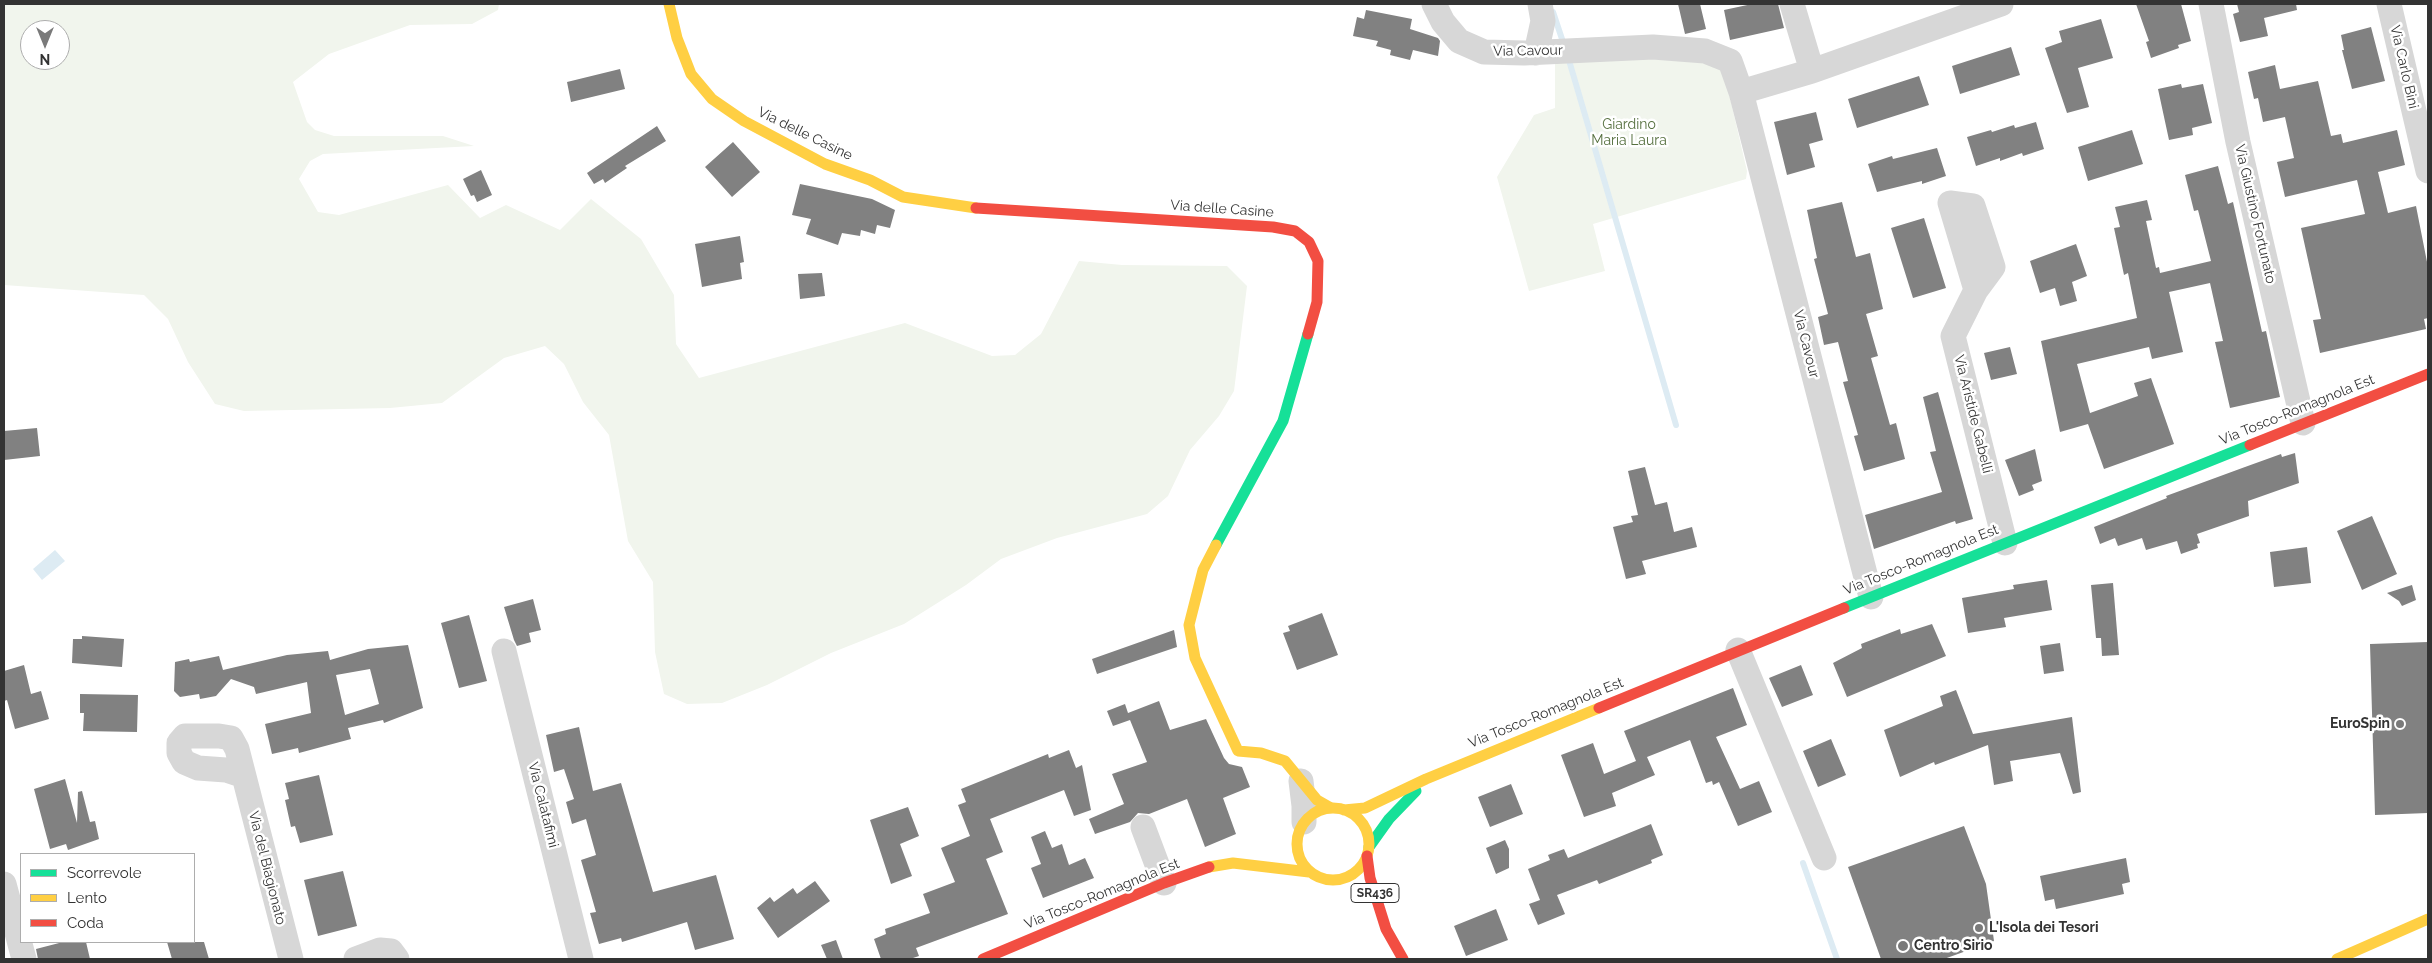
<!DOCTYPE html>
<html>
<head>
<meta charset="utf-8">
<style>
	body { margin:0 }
	#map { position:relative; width:2432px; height:963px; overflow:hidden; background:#fff; font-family:Raleway,sans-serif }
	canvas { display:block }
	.frame { position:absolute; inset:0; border:5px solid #333; pointer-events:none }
	.legend { position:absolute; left:20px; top:853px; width:175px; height:90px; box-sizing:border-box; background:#fff; border:1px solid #adadad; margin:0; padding:6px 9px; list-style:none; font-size:15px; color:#333 }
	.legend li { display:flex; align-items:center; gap:10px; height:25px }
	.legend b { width:25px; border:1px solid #adadad }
	.north { position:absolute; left:20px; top:20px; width:50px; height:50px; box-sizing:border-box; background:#fff; border:1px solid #adadad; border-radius:50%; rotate:180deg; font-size:14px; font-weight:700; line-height:20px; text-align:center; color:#333 }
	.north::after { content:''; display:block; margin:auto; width:18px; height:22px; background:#7a7a7a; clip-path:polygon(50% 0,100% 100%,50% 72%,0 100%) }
</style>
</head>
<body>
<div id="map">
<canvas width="2432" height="963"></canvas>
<div class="frame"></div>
<ul class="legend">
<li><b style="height:6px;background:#16e098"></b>Scorrevole</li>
<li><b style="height:6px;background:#ffcf43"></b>Lento</li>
<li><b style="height:6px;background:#f24e42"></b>Coda</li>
</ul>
<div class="north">N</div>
</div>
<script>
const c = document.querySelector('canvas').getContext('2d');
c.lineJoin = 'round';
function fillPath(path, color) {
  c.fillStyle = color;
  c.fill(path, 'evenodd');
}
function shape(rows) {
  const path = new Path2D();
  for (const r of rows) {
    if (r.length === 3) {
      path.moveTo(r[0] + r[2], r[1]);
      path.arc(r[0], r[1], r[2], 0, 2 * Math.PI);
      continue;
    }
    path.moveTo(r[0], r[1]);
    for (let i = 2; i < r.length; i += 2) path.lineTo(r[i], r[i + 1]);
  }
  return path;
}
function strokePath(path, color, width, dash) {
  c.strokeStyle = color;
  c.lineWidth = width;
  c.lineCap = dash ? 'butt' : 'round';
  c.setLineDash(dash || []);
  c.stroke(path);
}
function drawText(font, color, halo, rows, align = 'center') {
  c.font = font + ' Raleway,sans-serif';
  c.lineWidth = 5;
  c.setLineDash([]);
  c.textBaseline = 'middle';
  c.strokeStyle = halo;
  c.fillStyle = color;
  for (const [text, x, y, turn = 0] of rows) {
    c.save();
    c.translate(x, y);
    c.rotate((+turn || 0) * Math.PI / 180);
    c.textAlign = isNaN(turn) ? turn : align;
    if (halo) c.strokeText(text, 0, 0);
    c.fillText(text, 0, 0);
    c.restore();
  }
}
const green = shape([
	[4,4,499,4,498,10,472,24,410,25,329,54,293,82,307,122,315,130,334,136,443,136,474,146,323,154,310,161,299,179,318,212,339,215,448,185,480,218,506,205,560,230,591,199,641,239,674,295,676,344,699,378,905,323,992,356,1015,355,1041,334,1079,261,1122,265,1227,266,1247,286,1234,391,1219,416,1190,450,1168,496,1147,514,1057,538,1001,559,966,585,904,624,831,653,767,685,722,703,687,704,664,694,655,652,653,582,628,541,609,435,583,402,564,364,545,346,504,358,442,403,390,408,244,411,215,404,188,362,168,319,144,295,4,285],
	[30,30,60,30,60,60,30,60],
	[1696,55,1724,72,1747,171,1746,179,1593,224,1605,271,1529,291,1497,177,1534,115,1555,108,1555,56]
]);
const water = shape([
	[55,550,65,561,42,580,33,569]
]);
const stream = shape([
	[1553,12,1564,45],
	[1568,57,1676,425],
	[1803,863,1837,959]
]);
const building = shape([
	[1678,4,1700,4,1706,29,1685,34],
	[1752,4,1778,4,1784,28,1730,40,1724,10],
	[2136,4,2181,4,2191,41,2178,45,2179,48,2151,58,2146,42,2149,41],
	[2237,4,2296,4,2297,10,2264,18,2268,36,2240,42,2233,14,2239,12],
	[1366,10,1412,19,1410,29,1438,38,1440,41,1438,56,1413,50,1410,60,1390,55,1391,50,1376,46,1378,41,1353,36,1357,17,1364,19],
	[2101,19,2113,58,2078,68,2089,107,2067,113,2045,48,2062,42,2059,31],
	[2371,27,2385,81,2352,89,2342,50,2344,50,2341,35],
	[2011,47,2020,75,1960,94,1952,66],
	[2275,65,2280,89,2318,81,2331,136,2341,134,2343,143,2397,130,2405,165,2378,172,2388,213,2416,206,2428,267,2428,318,2424,319,2426,329,2320,353,2313,320,2321,319,2301,228,2365,214,2357,180,2285,197,2277,162,2294,158,2285,117,2263,122,2258,98,2254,99,2248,72],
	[620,69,625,89,571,102,567,82],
	[1919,76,1929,105,1857,128,1848,99],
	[2181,84,2182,88,2203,84,2212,123,2192,128,2193,135,2169,140,2158,89],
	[1816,112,1823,140,1809,144,1815,167,1787,175,1774,122],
	[2036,122,2044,149,2023,156,2022,153,2000,161,2000,158,1976,166,1967,137,1991,130,1992,132,2014,125,2015,128],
	[657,126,666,141,625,166,627,168,605,183,603,179,594,184,587,173],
	[2132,130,2143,164,2088,181,2078,147],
	[733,142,760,172,732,197,705,167],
	[1937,148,1946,176,1922,184,1922,181,1877,192,1868,164,1892,156,1893,159],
	[2218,166,2228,204,2233,202,2262,332,2266,331,2280,397,2230,408,2215,342,2223,341,2210,283,2169,292,2183,352,2152,359,2149,347,2077,364,2090,413,2138,396,2134,383,2151,378,2174,444,2104,469,2088,424,2060,432,2041,341,2137,318,2128,273,2124,275,2114,228,2120,227,2115,207,2147,200,2152,220,2146,221,2156,268,2159,267,2160,273,2211,261,2198,210,2194,211,2185,175],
	[481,170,492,195,477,202,474,195,471,196,463,179],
	[800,184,872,199,895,210,890,228,877,225,875,234,861,230,860,236,842,233,838,245,806,234,811,219,792,215],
	[1842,202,1856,257,1870,253,1883,309,1866,314,1878,356,1871,358,1890,425,1896,423,1905,459,1864,471,1854,436,1858,435,1843,382,1848,381,1838,342,1824,345,1818,317,1828,314,1814,259,1817,258,1807,210],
	[1924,218,1946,288,1913,298,1891,228],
	[740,236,744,262,740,263,742,279,702,287,695,244],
	[2076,244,2087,276,2072,282,2077,301,2060,306,2055,288,2040,293,2030,261],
	[822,273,825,296,800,299,798,274],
	[2010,347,2017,374,1991,380,1984,353],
	[1938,392,1973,519,1956,524,1955,521,1874,549,1865,515,1942,492,1930,452,1936,451,1923,397],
	[37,428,40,456,4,460,4,431],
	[2035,449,2042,481,2032,485,2034,490,2019,496,2005,460],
	[2295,453,2299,483,2248,501,2249,516,2197,534,2200,543,2197,544,2198,548,2181,554,2177,541,2146,550,2142,538,2118,546,2115,538,2100,544,2094,527,2167,498,2166,496,2245,467,2281,454,2282,457],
	[1645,467,1655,505,1667,502,1674,532,1692,527,1697,547,1642,561,1646,574,1626,579,1613,527,1633,522,1631,516,1638,515,1628,471],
	[2372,516,2397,574,2362,590,2337,531],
	[2307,547,2311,583,2274,587,2270,552],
	[2047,580,2052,610,2004,618,2006,627,1968,633,1962,598,2014,589,2013,585],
	[2113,583,2119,655,2102,656,2101,638,2096,638,2091,585],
	[2412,585,2416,600,2402,606,2399,601,2387,593],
	[533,599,541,630,529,633,531,642,517,646,514,640,504,607],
	[1322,613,1338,655,1297,670,1283,633,1290,631,1288,626],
	[469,615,487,681,459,688,441,623],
	[1932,624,1946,656,1847,697,1833,663,1862,648,1861,644,1900,629,1901,634],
	[1174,630,1177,647,1097,674,1092,659],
	[82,636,124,639,122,667,72,663,73,639,82,639],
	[2428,642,2428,813,2375,815,2370,644],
	[2060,643,2064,671,2044,674,2040,646],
	[408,645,423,708,384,723,383,720,348,728,351,739,299,753,298,748,272,754,265,724,311,713,307,682,256,694,254,687,231,679,216,696,200,699,199,694,180,697,174,691,175,662,189,659,190,662,219,656,223,670,287,655,328,651,330,660,368,649],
	[370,669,379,704,345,715,336,675],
	[24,665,31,694,41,691,49,719,15,729,7,700,4,701,4,671],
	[1801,665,1813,695,1782,707,1769,678],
	[1733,688,1747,725,1716,737,1740,789,1759,781,1772,812,1738,826,1719,782,1713,785,1712,781,1706,783,1690,740,1647,757,1655,775,1612,793,1616,806,1584,817,1561,755,1593,743,1604,774,1636,761,1624,731],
	[1956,690,1973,734,2072,717,2081,792,2073,794,2060,753,2010,761,2013,781,1994,785,1988,745,1935,765,1934,762,1900,777,1884,730,1943,706,1940,696],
	[80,694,138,695,137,732,83,731,84,713,80,713],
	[1159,701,1170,730,1206,719,1224,758,1229,764,1242,767,1250,787,1223,798,1236,834,1205,847,1187,799,1149,814,1138,813,1130,822,1095,834,1089,819,1124,804,1112,774,1147,762,1130,720,1113,726,1107,711,1125,704,1128,713],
	[579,727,593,791,621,783,653,892,716,875,734,939,695,950,687,922,622,942,621,938,599,944,590,913,596,912,581,860,596,855,586,819,572,824,566,802,574,799,564,769,554,772,546,735],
	[1831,739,1846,775,1818,787,1803,751],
	[1069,750,1076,768,1082,765,1091,810,1074,816,1064,790,990,819,1003,852,986,859,1008,914,916,948,919,956,910,959,881,959,874,939,886,934,885,929,930,913,923,894,955,882,941,848,970,836,958,805,966,802,961,789,1048,754,1049,758],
	[319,775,333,835,300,843,295,826,291,827,285,800,289,799,285,783],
	[65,779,77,823,78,792,82,791,90,822,95,821,99,839,68,850,66,844,50,849,34,789],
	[1511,784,1523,814,1490,827,1478,797],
	[908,807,919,836,900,844,912,876,891,884,870,820],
	[1651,824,1663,855,1651,860,1652,863,1599,884,1597,880,1557,895,1565,914,1538,925,1529,904,1540,900,1528,869,1550,860,1548,855,1564,849,1568,858],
	[1964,826,1986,884,1994,941,1944,959,1881,959,1848,867],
	[1045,831,1052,848,1062,844,1069,865,1085,858,1094,878,1043,898,1031,868,1041,864,1031,837],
	[1505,840,1509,849,1509,868,1496,874,1486,848],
	[2126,858,2130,882,2122,884,2124,894,2056,909,2054,899,2045,901,2040,876],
	[343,871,357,926,318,936,304,880],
	[815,881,830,901,778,938,757,908,770,897,774,902,793,888,797,894],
	[1496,909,1508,940,1466,956,1454,926],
	[836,940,843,959,827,959,821,945],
	[63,942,86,942,90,959,38,959,36,949],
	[167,942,204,942,209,959,172,959]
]);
const street = shape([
	[1434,4,1443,22,1459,41,1484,52,1524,53,1653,47,1705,51,1730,61,1741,92],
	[1792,4,1812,71,1741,92,1871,597],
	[2211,4,2238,142,2303,423],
	[2389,4,2428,171],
	[1536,53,1543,21,1540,4],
	[1812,71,2001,4],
	[1976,290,1993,267,1973,206,1950,203,1976,290,1953,336,2005,543],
	[1738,650,1824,858],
	[504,651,581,959],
	[244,776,226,770,198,768,184,762,179,753,179,743,185,736,219,736,231,738,237,749,291,959],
	[1301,781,1304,806,1304,822],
	[1143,827,1164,883],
	[4,884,24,959],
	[356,959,380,950,391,951,397,959]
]);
const fast = shape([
	[1216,545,1283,421,1308,334],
	[1844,608,2250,445],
	[1369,847,1389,819,1416,791]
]);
const slow = shape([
	[669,4,677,38,691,74,712,99,744,121,825,164,870,180,903,197,976,208],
	[1216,545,1203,570,1189,625,1195,658,1238,751,1261,753,1285,761,1317,800,1331,808],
	[1333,844,36],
	[1344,810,1365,808,1426,779,1599,708],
	[1209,867,1233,863,1309,872],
	[2337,959,2428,919]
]);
const jam = shape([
	[976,208,1273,227,1295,231,1309,242,1318,261,1317,302,1308,334],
	[2250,445,2428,374],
	[1599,708,1844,608],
	[1367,856,1370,878,1386,929,1403,959],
	[983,959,1164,883,1209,867]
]);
const markers = [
	[2400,724,5,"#7a7a7a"],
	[1979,928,5,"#7a7a7a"],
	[1903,946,6,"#7a7a7a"]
];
const shields = [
	[1375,893,48]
];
const shieldNames = [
	["SR436",1375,893]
];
const streetNames = [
	["Via Cavour",1528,51,-1],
	["Via Carlo Bini",2404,67,77],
	["Via delle Casine",805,134,26],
	["Via delle Casine",1222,209,4],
	["Via Giustino Fortunato",2255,214,77],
	["Via Cavour",1806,344,76],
	["Via Tosco-Romagnola Est",2297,410,-22],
	["Via Aristide Gabelli",1973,414,76],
	["Via Tosco-Romagnola Est",1921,560,-22],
	["Via Tosco-Romagnola Est",1546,713,-22],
	["Via Calatafimi",543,805,76],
	["Via del Biagionato",267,868,76],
	["Via Tosco-Romagnola Est",1102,894,-22]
];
const parkNames = [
	["Giardino",1629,125],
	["Maria Laura",1629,141]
];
const poiNames = [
	["EuroSpin",2390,724,"right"],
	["L'Isola dei Tesori",1989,928],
	["Centro Sirio",1914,946]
];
fillPath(green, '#f1f5ed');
fillPath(water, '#ddebf3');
strokePath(stream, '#ddebf3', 6);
fillPath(building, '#818181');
strokePath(street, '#d7d7d7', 25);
strokePath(fast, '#16e098', 11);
strokePath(slow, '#ffcf43', 11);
strokePath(jam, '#f24e42', 11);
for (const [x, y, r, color] of markers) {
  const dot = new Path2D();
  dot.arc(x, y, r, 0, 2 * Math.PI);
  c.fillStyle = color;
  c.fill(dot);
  strokePath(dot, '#fff', 2);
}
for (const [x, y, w] of shields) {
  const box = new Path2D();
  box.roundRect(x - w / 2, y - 9.5, w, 19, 4);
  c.fillStyle = '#fff';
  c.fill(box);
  strokePath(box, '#333', 1);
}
drawText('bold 12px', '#333', null, shieldNames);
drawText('14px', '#333', '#fff', streetNames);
drawText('14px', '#56703f', '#fff', parkNames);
drawText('bold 14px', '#333', '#fff', poiNames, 'left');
</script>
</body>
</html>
